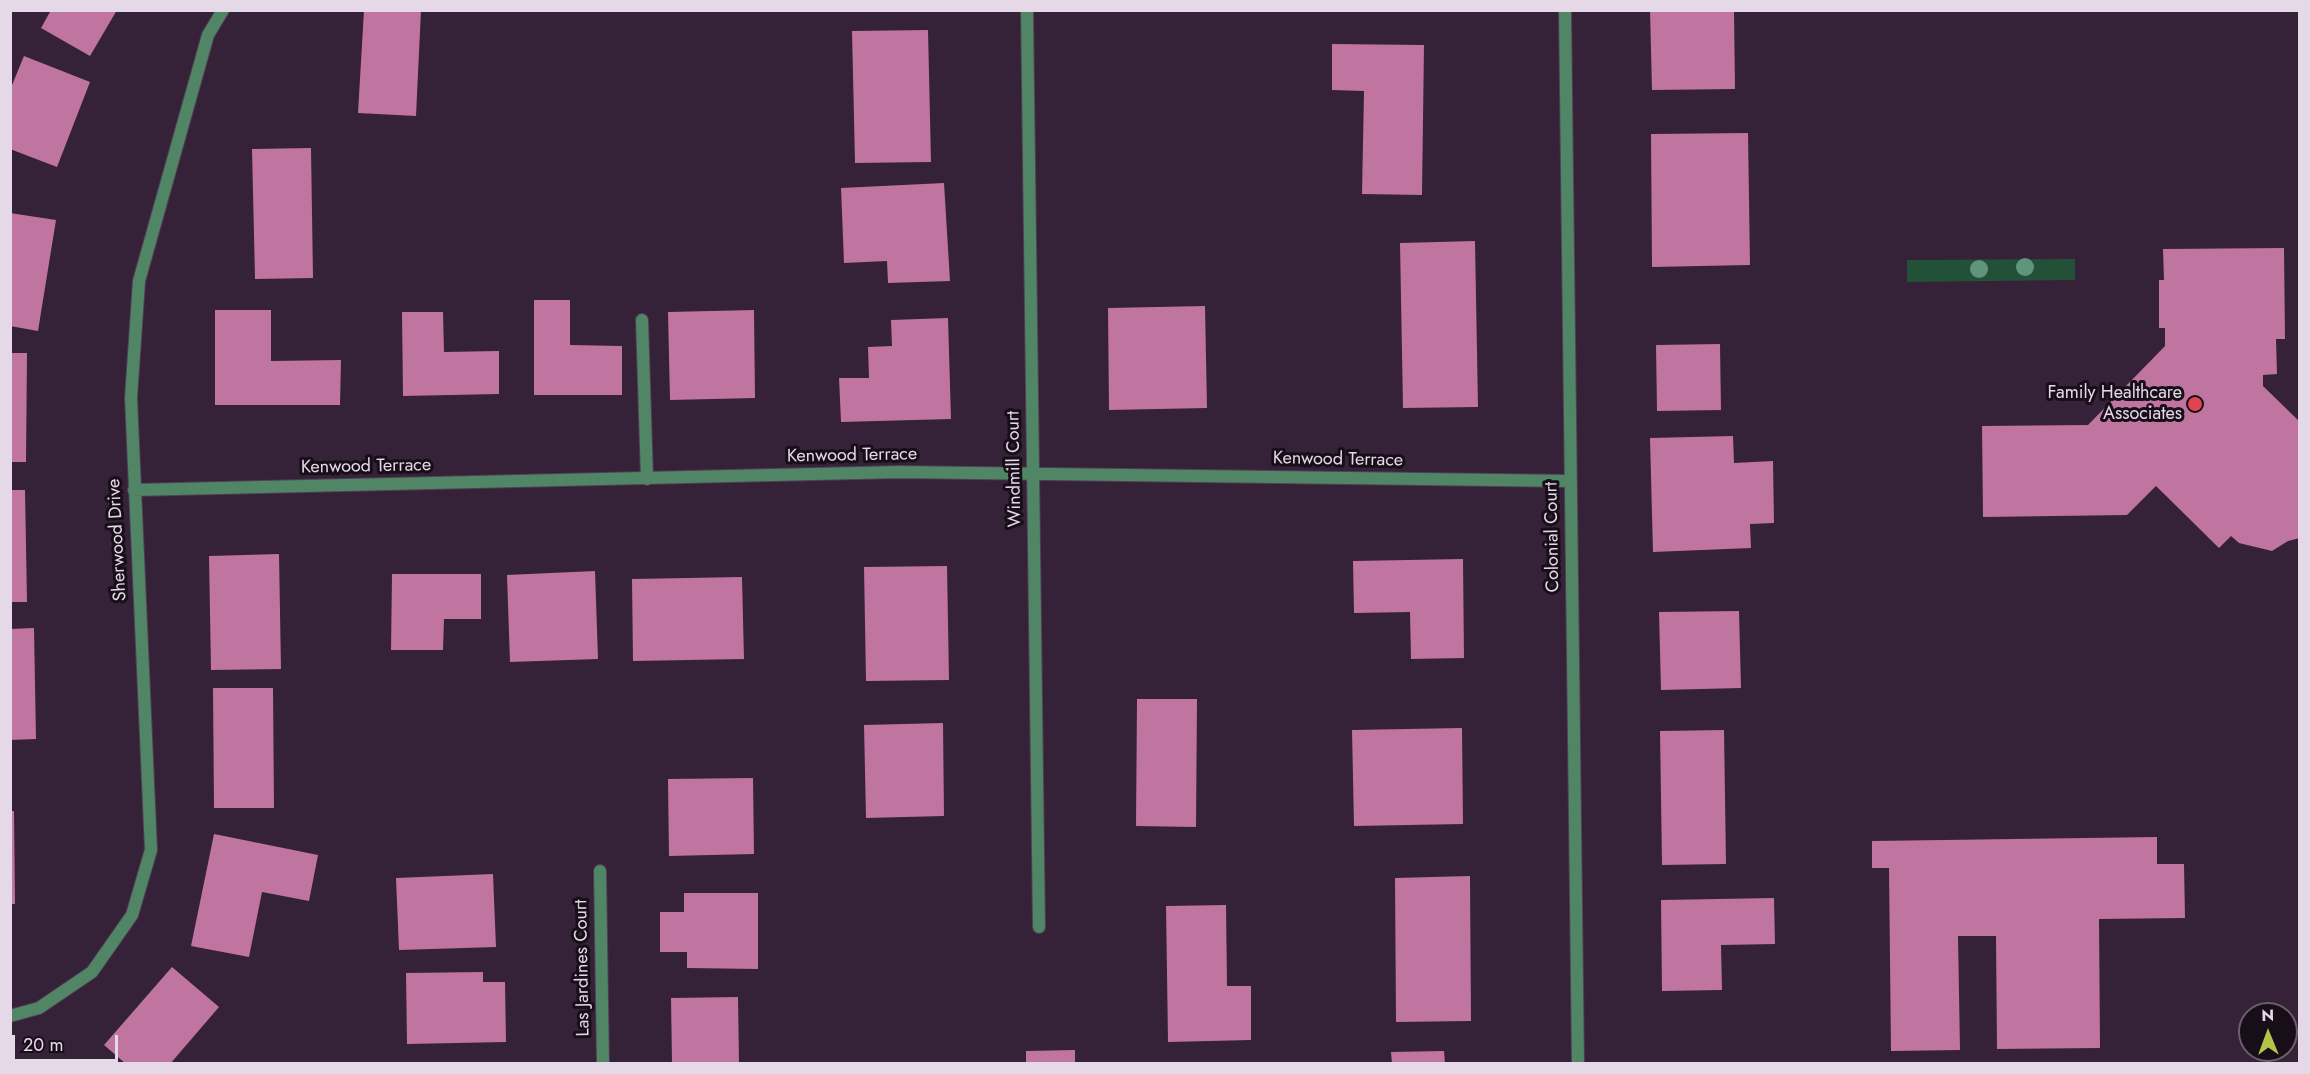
<!DOCTYPE html>
<html>
<head>
<meta charset="utf-8">
<style>
	body { margin:0 }
	#map { position:relative; width:2310px; height:1074px; overflow:hidden; background:#352138; font-family:Jost,sans-serif }
	canvas { display:block }
	.frame { position:absolute; inset:0; border:12px solid #e5d8e7; pointer-events:none }
	.north { position:absolute; left:2238px; top:1002px; width:60px; height:60px; box-sizing:border-box; background:#180e19; border:2px solid #6a5f6b; border-radius:50%; rotate:359deg; font-size:16px; font-weight:700; line-height:24px; text-align:center; color:#e5d8e7 }
	.north::after { content:''; display:block; margin:auto; width:21px; height:27px; background:#b6c249; clip-path:polygon(50% 0,100% 100%,50% 72%,0 100%) }
	.scale { position:absolute; left:12px; top:1035px; width:106px; height:27px; box-sizing:border-box; border:3px solid #e5d8e7; border-top:0; padding-left:8px; font-size:18px; line-height:21px; white-space:nowrap; color:#e5d8e7; -webkit-text-stroke:4px #180e19; paint-order:stroke }
</style>
</head>
<body>
<div id="map">
<canvas width="2310" height="1074"></canvas>
<div class="frame"></div>
<div class="north">N</div>
<div class="scale">20 m</div>
</div>
<script>
const c = document.querySelector('canvas').getContext('2d');
c.lineJoin = 'round';
function fillPath(path, color) {
  c.fillStyle = color;
  c.fill(path, 'evenodd');
}
function shape(rows) {
  const path = new Path2D();
  for (const r of rows) {
    path.moveTo(r[0], r[1]);
    for (let i = 2; i < r.length; i += 2) path.lineTo(r[i], r[i + 1]);
  }
  return path;
}
function strokePath(path, color, width, dash) {
  c.strokeStyle = color;
  c.lineWidth = width;
  c.lineCap = dash ? 'butt' : 'round';
  c.setLineDash(dash || []);
  c.stroke(path);
}
function drawText(font, color, halo, rows, align = 'center') {
  c.font = font + ' Jost,sans-serif';
  c.lineWidth = 6;
  c.setLineDash([]);
  c.textBaseline = 'middle';
  c.strokeStyle = halo;
  c.fillStyle = color;
  for (const [text, x, y, turn = 0] of rows) {
    c.save();
    c.translate(x, y);
    c.rotate((+turn || 0) * Math.PI / 180);
    c.textAlign = isNaN(turn) ? turn : align;
    if (halo) c.strokeText(text, 0, 0);
    c.fillText(text, 0, 0);
    c.restore();
  }
}
const green = shape([
	[2075,259,2075,280,1907,282,1907,260]
]);
const building = shape([
	[51,10,117,10,90,56,41,28],
	[364,10,421,10,416,116,358,113],
	[1650,10,1734,10,1735,89,1652,90],
	[928,30,931,162,855,163,852,31],
	[1332,44,1424,45,1422,195,1362,194,1364,91,1332,90],
	[24,56,90,82,57,167,10,149,10,90],
	[1748,133,1750,265,1652,267,1651,134],
	[311,148,313,278,255,279,252,149],
	[944,183,950,281,888,283,887,261,844,263,841,188],
	[10,213,56,220,38,331,10,326],
	[1475,241,1478,407,1403,408,1400,243],
	[2284,248,2285,339,2276,339,2277,374,2263,375,2263,386,2300,422,2300,538,2288,541,2272,551,2239,543,2231,536,2219,548,2156,486,2127,515,1983,517,1982,426,2088,425,2165,346,2165,328,2159,328,2159,280,2164,280,2163,249],
	[534,300,570,300,570,345,622,346,622,395,534,395],
	[1205,306,1207,408,1109,410,1108,308],
	[215,310,271,310,271,361,341,360,340,405,215,405],
	[754,310,755,398,670,400,668,312],
	[402,312,443,312,444,352,499,351,499,394,403,396],
	[948,318,951,419,841,422,839,378,869,378,868,347,892,346,891,320],
	[1720,344,1721,410,1657,411,1656,345],
	[10,353,27,353,26,462,10,462],
	[1733,436,1734,463,1773,461,1774,523,1750,524,1751,548,1653,552,1650,438],
	[10,490,25,490,27,602,10,602],
	[279,554,281,669,211,670,209,556],
	[1463,559,1464,658,1411,659,1410,612,1354,613,1353,561],
	[947,566,949,680,866,681,864,567],
	[595,571,598,659,510,662,507,575],
	[392,574,481,574,481,619,444,619,443,650,391,650],
	[742,577,744,659,633,661,632,579],
	[1739,611,1741,688,1661,690,1659,612],
	[34,628,36,739,10,740,10,629],
	[213,688,273,688,274,808,214,808],
	[1137,699,1197,699,1196,827,1136,826],
	[943,723,944,816,866,818,864,725],
	[1462,728,1463,824,1354,826,1352,730],
	[1724,730,1726,864,1662,865,1660,731],
	[753,778,754,854,669,856,668,779],
	[10,811,14,811,15,904,10,904],
	[214,834,318,855,309,901,262,892,249,957,191,946],
	[2157,837,2157,864,2184,864,2185,918,2099,919,2100,1048,1997,1049,1996,936,1958,936,1960,1050,1891,1051,1889,868,1872,868,1872,841],
	[493,874,496,947,399,950,396,878],
	[1470,876,1471,1021,1396,1022,1395,878],
	[684,893,758,893,758,969,687,968,687,952,660,952,660,912,684,912],
	[1774,898,1775,944,1721,945,1722,990,1662,991,1661,900],
	[1226,905,1227,986,1251,986,1251,1040,1168,1042,1166,906],
	[172,967,219,1007,170,1064,126,1064,104,1045],
	[483,972,483,982,505,982,506,1042,407,1044,406,973],
	[738,997,739,1064,672,1064,671,998],
	[1075,1050,1075,1064,1026,1064,1026,1051],
	[1444,1051,1445,1064,1392,1064,1391,1052]
]);
const service = shape([
	[642,320,647,479]
]);
const minor = shape([
	[1027,10,1039,927],
	[1565,10,1578,1064],
	[134,490,900,472,1571,481],
	[600,871,603,1064],
	[10,1016,39,1008,92,972,132,915,151,850,131,398,139,281,208,35,223,10]
]);
const trees = [
	[2025,267],
	[1979,269]
];
const markers = [
	[2195,404,8,"#e0444e"]
];
const poiNames = [
	["Family Healthcare",2182,394],
	["Associates",2182,415]
];
const streetNames = [
	["Kenwood Terrace",852,456,-1],
	["Kenwood Terrace",1338,460,1],
	["Kenwood Terrace",366,467,-1],
	["Windmill Court",1015,469,-91],
	["Colonial Court",1553,537,-91],
	["Sherwood Drive",118,540,-93],
	["Las Jardines Court",583,968,-91]
];
fillPath(green, '#225137');
fillPath(building, '#c074a0');
strokePath(service, '#513e54', 14);
strokePath(minor, '#513e54', 14);
strokePath(service, '#508666', 12);
strokePath(minor, '#508666', 12);
c.fillStyle = '#5f957c';
for (const [x, y] of trees) {
  c.beginPath();
  c.arc(x, y, 9, 0, 2 * Math.PI);
  c.fill();
}
for (const [x, y, r, color] of markers) {
  const dot = new Path2D();
  dot.arc(x, y, r, 0, 2 * Math.PI);
  c.fillStyle = color;
  c.fill(dot);
  strokePath(dot, '#180e19', 2);
}
drawText('18px', '#e5d8e7', '#180e19', poiNames, 'right');
drawText('18px', '#e5d8e7', '#180e19', streetNames);
</script>
</body>
</html>
